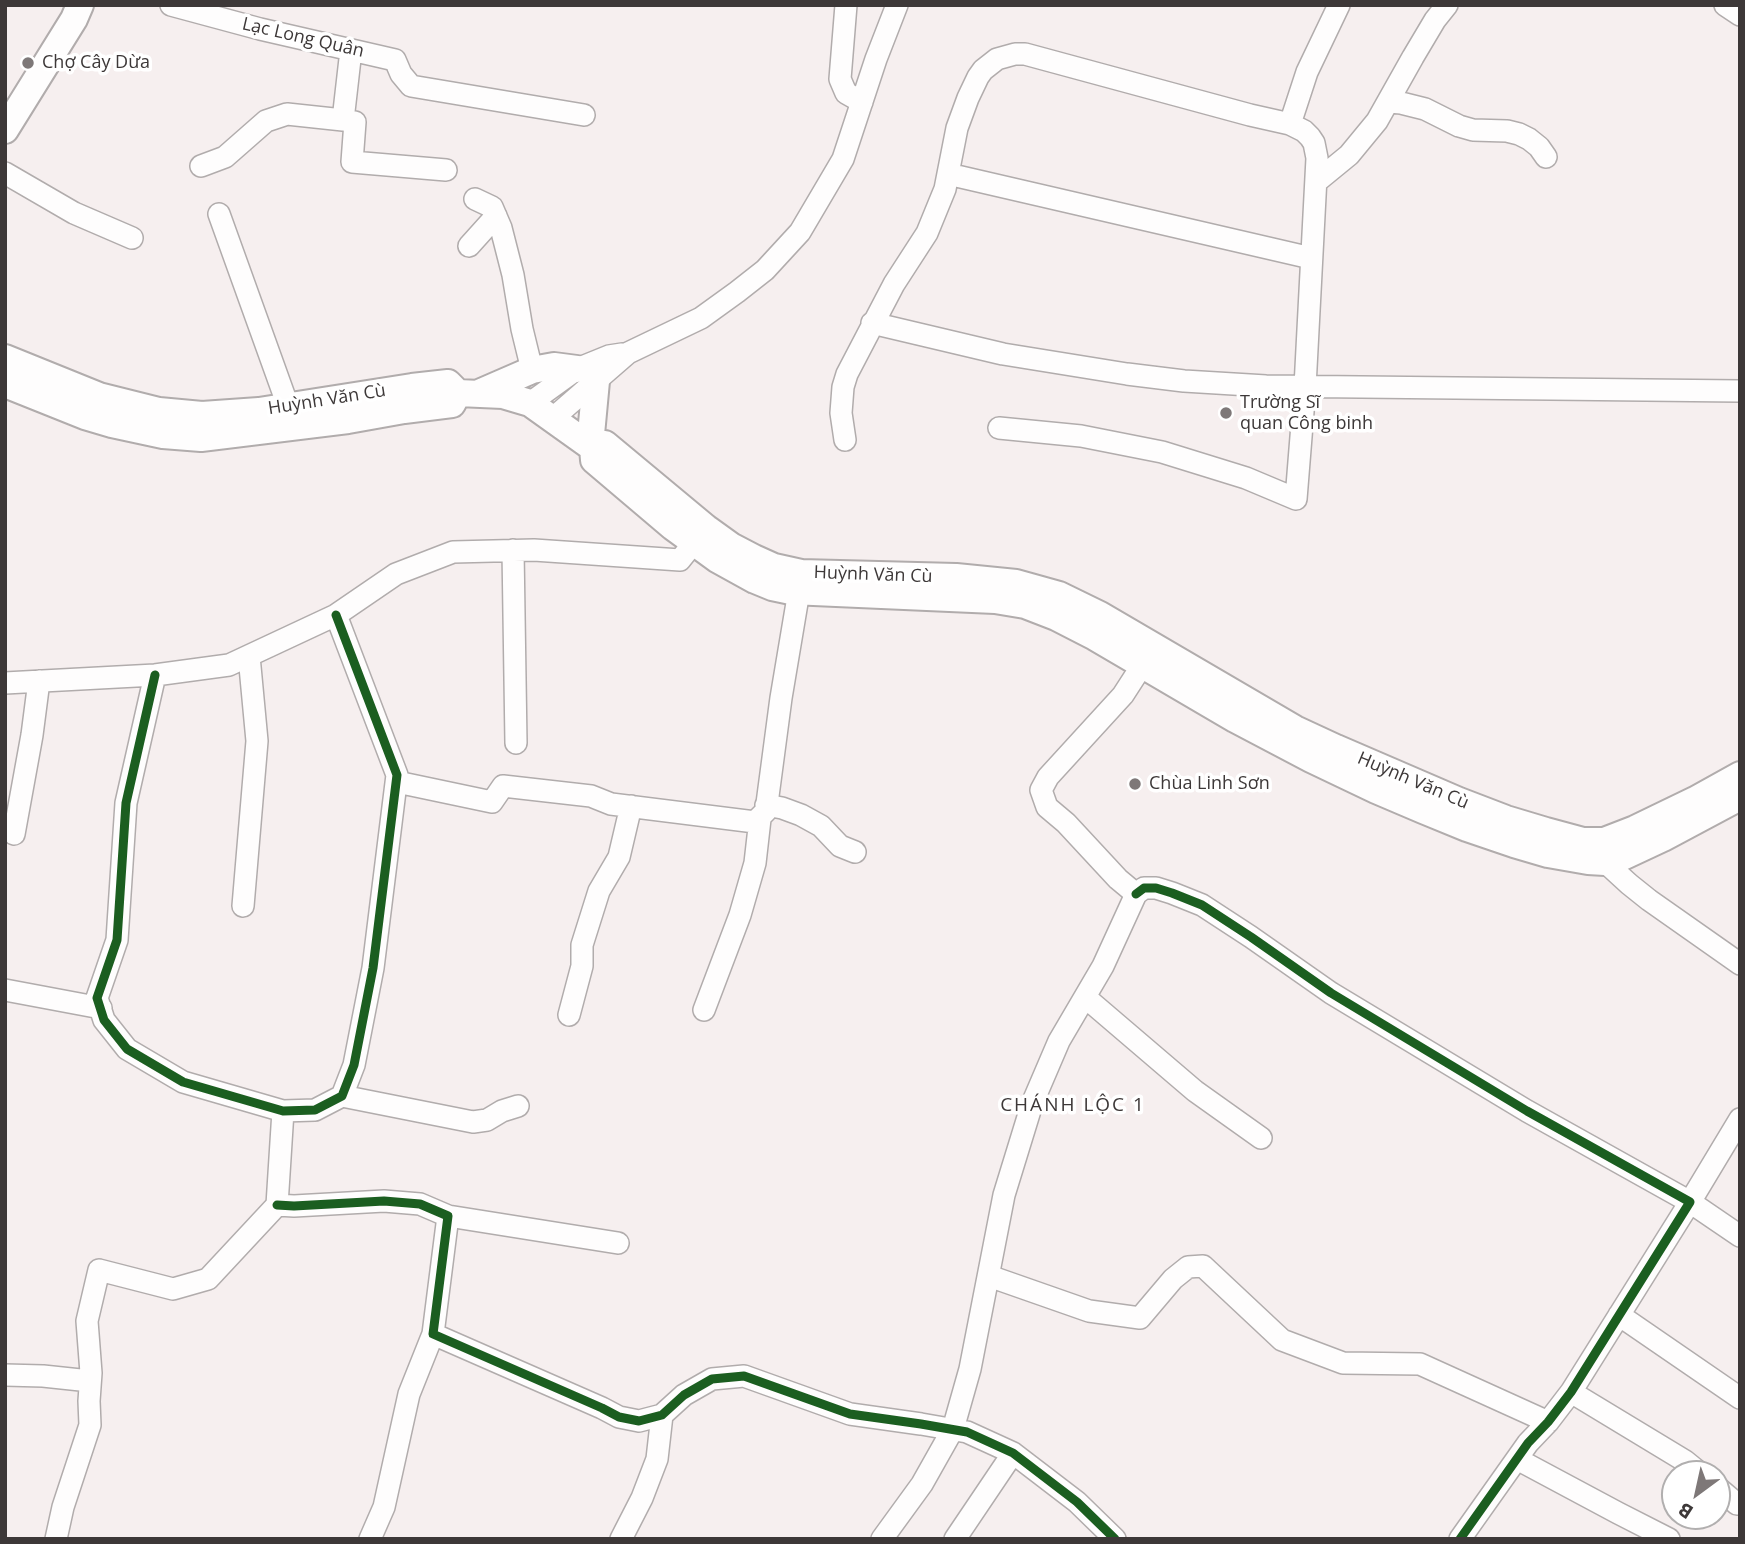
<!DOCTYPE html>
<html>
<head>
<meta charset="utf-8">
<style>
	body { margin:0 }
	#map { position:relative; width:1745px; height:1544px; overflow:hidden; background:#f6efef; font-family:"Open Sans",sans-serif }
	canvas { display:block }
	.frame { position:absolute; inset:0; border:7px solid #3d3838; pointer-events:none }
	.north { position:absolute; left:1661px; top:1460px; width:70px; height:70px; box-sizing:border-box; background:#fff; border:2px solid #b1afaf; border-radius:50%; rotate:213deg; font-size:19px; font-weight:700; line-height:28px; text-align:center; color:#3d3838 }
	.north::after { content:''; display:block; margin:auto; width:24px; height:32px; background:#7e7878; clip-path:polygon(50% 0,100% 100%,50% 72%,0 100%) }
</style>
</head>
<body>
<div id="map">
<canvas width="1745" height="1544"></canvas>
<div class="frame"></div>
<div class="north">B</div>
</div>
<script>
const c = document.querySelector('canvas').getContext('2d');
c.lineJoin = 'round';
function shape(rows) {
  const path = new Path2D();
  for (const r of rows) {
    path.moveTo(r[0], r[1]);
    for (let i = 2; i < r.length; i += 2) path.lineTo(r[i], r[i + 1]);
  }
  return path;
}
function strokePath(path, color, width, dash) {
  c.strokeStyle = color;
  c.lineWidth = width;
  c.lineCap = dash ? 'butt' : 'round';
  c.setLineDash(dash || []);
  c.stroke(path);
}
function drawText(font, color, halo, rows, align = 'center') {
  c.font = font + ' "Open Sans",sans-serif';
  c.lineWidth = 7;
  c.setLineDash([]);
  c.textBaseline = 'middle';
  c.strokeStyle = halo;
  c.fillStyle = color;
  for (const [text, x, y, turn = 0] of rows) {
    c.save();
    c.translate(x, y);
    c.rotate((+turn || 0) * Math.PI / 180);
    c.textAlign = isNaN(turn) ? turn : align;
    if (halo) c.strokeText(text, 0, 0);
    c.fillText(text, 0, 0);
    c.restore();
  }
}
const minor = shape([
	[171,5,260,29,395,60,401,74,411,86,584,115],
	[846,5,840,79,846,93,862,102],
	[1725,5,1740,15],
	[351,50,343,120,355,122,352,162,446,170],
	[1389,102,1401,103,1425,109,1459,126,1473,130,1507,131,1519,134,1529,139,1539,147,1546,157],
	[1290,124,1307,72,1339,5],
	[201,166,225,157,266,121,287,114,343,120],
	[5,173,74,213,132,238],
	[948,174,1311,258],
	[1316,182,1349,155,1377,121,1413,57,1435,20,1447,5],
	[475,199,492,207,501,228,513,275,522,329,532,370],
	[219,214,288,406],
	[469,246,496,216],
	[872,323,1003,354,1127,374,1184,381,1266,386,1740,391],
	[530,403,577,369,609,356,622,354],
	[552,419,628,353,701,318,737,292,765,270,800,232,843,159,876,59,897,5],
	[845,440,841,413,843,387,847,374,894,284,927,233,945,189,957,128,968,98,978,77,983,70,997,59,1015,54,1025,54,1250,115,1290,124,1304,131,1310,137,1314,143,1317,158,1305,387,1296,499,1246,478,1162,452,1081,436,999,428],
	[513,550,516,743],
	[155,675,126,803,117,940,97,998,104,1020,127,1049,183,1082,283,1111,315,1110,342,1096,354,1065,373,968,397,775,336,615],
	[5,683,155,675,229,665,336,615,396,574,453,552,534,550,680,560,704,530],
	[397,782,492,802,503,786,591,796,611,804,755,822,766,811,781,698,799,591],
	[766,805,782,808,801,815,821,826,840,846,855,852],
	[14,834,32,735,39,681],
	[1605,862,1629,884,1649,900,1740,964],
	[1136,894,1144,888,1156,888,1172,893,1202,905,1251,937,1331,993,1527,1111,1690,1202,1571,1392,1548,1422,1528,1443,1460,1539],
	[243,906,257,741,249,656],
	[5,990,101,1008],
	[1085,997,1195,1091,1261,1138],
	[704,1010,740,915,755,863,760,819],
	[569,1015,582,966,582,945,599,891,619,857,631,806],
	[342,1096,473,1122,487,1120,502,1111,518,1106],
	[1740,1119,1690,1202,1740,1236],
	[277,1205,294,1206,384,1201,420,1204,448,1216,433,1334,602,1408,619,1417,639,1421,662,1415,684,1395,712,1379,744,1376,850,1414,921,1424,967,1432,1013,1453,1077,1502,1115,1539],
	[448,1216,618,1243],
	[989,1276,1089,1311,1140,1318,1173,1279,1188,1267,1203,1266,1282,1340,1343,1363,1420,1364,1548,1422],
	[1619,1315,1740,1398],
	[5,1375,43,1376,90,1381],
	[1571,1392,1685,1461,1701,1474],
	[1517,1459,1618,1513,1669,1539],
	[1717,1487,1737,1504],
	[56,1539,63,1507,90,1425,89,1401,91,1373,87,1321,99,1270,173,1289,208,1279,277,1205,283,1111],
	[370,1539,384,1507,409,1394,433,1334],
	[621,1539,642,1498,657,1459,662,1415],
	[882,1539,922,1484,953,1429,970,1369,1004,1195,1032,1104,1059,1041,1103,966,1136,894,1118,879,1066,823,1047,807,1041,790,1048,777,1123,695,1143,664],
	[955,1539,1013,1453]
]);
const major = shape([
	[5,130,74,19,80,5],
	[5,358,99,396,159,411,202,415,259,411,412,387,448,383,458,393,503,395,530,403,593,448],
	[5,384,85,416,112,424,163,435,201,438,348,420,404,410,452,404,458,393],
	[479,393,532,370,554,366,577,369],
	[590,445,596,381],
	[593,448,594,460,673,527,717,559,755,580,772,587,791,591,995,600,1025,605,1056,617,1095,637,1235,719,1311,759,1376,790,1423,810,1467,828,1514,844,1548,854,1588,861,1605,862,1616,860,1663,838,1740,797],
	[593,448,605,444,706,528,731,546,754,558,774,567,801,573,956,577,1016,583,1059,595,1100,615,1295,729,1336,748,1459,801,1506,819,1546,831,1583,841,1604,841,1635,829,1695,800,1740,775]
]);
const cycleway = shape([
	[155,675,126,803,117,940,97,998,104,1020,127,1049,183,1082,283,1111,315,1110,342,1096,354,1065,373,968,397,775,336,615],
	[1136,894,1144,888,1156,888,1172,893,1202,905,1251,937,1331,993,1527,1111,1690,1202,1571,1392,1548,1422,1528,1443,1460,1539],
	[277,1205,294,1206,384,1201,420,1204,448,1216,433,1334,602,1408,619,1417,639,1421,662,1415,684,1395,712,1379,744,1376,850,1414,921,1424,967,1432,1013,1453,1077,1502,1115,1539]
]);
const markers = [
	[28,63,7,"#7e7878"],
	[1226,413,7,"#7e7878"],
	[1135,784,7,"#7e7878"]
];
const streetNames = [
	["Lạc Long Quân",303,38,13],
	["Huỳnh Văn Cù",327,400,-9],
	["Huỳnh Văn Cù",873,575,2],
	["Huỳnh Văn Cù",1413,781,23]
];
const poiNames = [
	["Chợ Cây Dừa",42,63],
	["Trường Sĩ",1240,403],
	["quan Công binh",1240,424],
	["Chùa Linh Sơn",1149,784]
];
const neighbourhoodNames = [
	["CHÁNH LỘC 1",1073,1106]
];
strokePath(minor, '#b1acac', 24);
strokePath(major, '#b1acac', 30);
strokePath(minor, '#fefdfd', 21);
strokePath(major, '#fefdfd', 26);
strokePath(cycleway, '#1b5e20', 9);
for (const [x, y, r, color] of markers) {
  const dot = new Path2D();
  dot.arc(x, y, r, 0, 2 * Math.PI);
  c.fillStyle = color;
  c.fill(dot);
  strokePath(dot, '#fff', 2.5);
}
drawText('18px', '#3d3838', '#fff', streetNames);
drawText('18px', '#3d3838', '#fff', poiNames, 'left');
c.letterSpacing = '2px';
drawText('19px', '#3d3838', '#fff', neighbourhoodNames);
c.letterSpacing = '0px';
</script>
</body>
</html>
